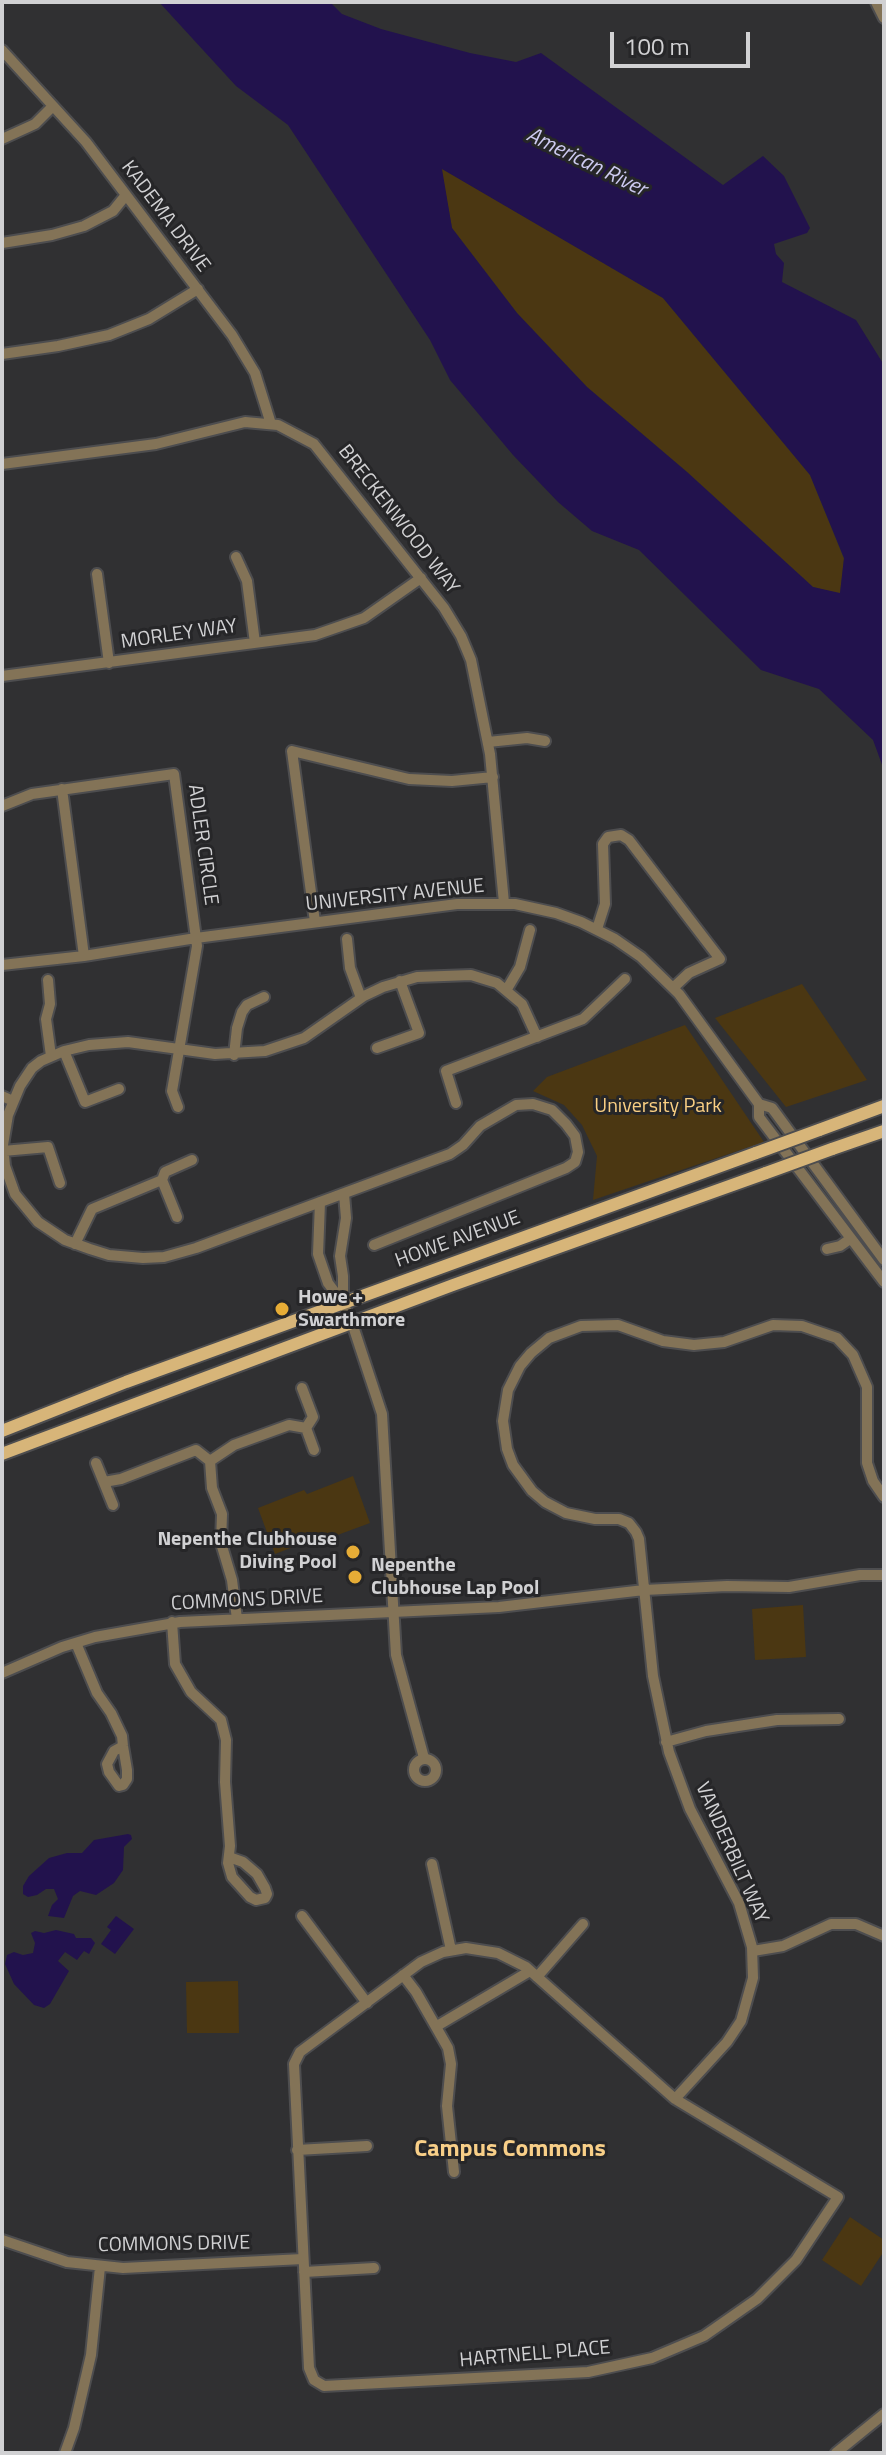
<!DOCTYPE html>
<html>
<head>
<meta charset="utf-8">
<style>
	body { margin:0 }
	#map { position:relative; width:886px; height:2455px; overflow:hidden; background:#303032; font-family:"Titillium Web",sans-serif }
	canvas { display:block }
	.frame { position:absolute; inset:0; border:4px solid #d1d1d3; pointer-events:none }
	.scale { position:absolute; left:610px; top:32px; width:140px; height:36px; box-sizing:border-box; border:4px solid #d1d1d3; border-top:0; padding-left:10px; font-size:24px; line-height:28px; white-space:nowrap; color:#d1d1d3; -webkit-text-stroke:6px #262628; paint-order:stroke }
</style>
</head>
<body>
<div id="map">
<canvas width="886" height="2455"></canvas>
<div class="frame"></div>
<div class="scale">100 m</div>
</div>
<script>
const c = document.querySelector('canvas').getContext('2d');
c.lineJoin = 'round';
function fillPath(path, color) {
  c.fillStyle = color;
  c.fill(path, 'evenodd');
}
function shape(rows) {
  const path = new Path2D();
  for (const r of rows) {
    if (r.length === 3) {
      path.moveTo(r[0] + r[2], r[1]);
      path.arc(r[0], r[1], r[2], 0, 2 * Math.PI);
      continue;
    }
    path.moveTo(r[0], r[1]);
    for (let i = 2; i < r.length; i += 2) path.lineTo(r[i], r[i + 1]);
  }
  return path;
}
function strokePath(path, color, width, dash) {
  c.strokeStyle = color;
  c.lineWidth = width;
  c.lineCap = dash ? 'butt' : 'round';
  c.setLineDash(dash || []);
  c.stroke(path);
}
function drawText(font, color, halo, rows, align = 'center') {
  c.font = font + ' "Titillium Web",sans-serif';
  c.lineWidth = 6;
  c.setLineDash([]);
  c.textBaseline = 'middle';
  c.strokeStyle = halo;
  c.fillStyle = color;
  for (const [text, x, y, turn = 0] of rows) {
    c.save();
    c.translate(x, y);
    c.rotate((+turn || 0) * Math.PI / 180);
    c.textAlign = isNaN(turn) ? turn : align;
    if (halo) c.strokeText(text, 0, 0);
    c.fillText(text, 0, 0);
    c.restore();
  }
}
const green = shape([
	[441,168,663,298,810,475,844,559,840,594,813,587,687,472,587,387,517,313,452,228],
	[802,984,867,1080,786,1107,715,1018],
	[685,1025,764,1142,593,1200,597,1156,582,1125,564,1105,533,1091,547,1077],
	[353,1476,370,1523,324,1540,322,1536,275,1554,258,1508,304,1490,307,1494],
	[803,1605,806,1657,755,1660,752,1609],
	[238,1981,239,2033,187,2033,186,1982],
	[850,2217,884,2240,884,2251,861,2286,822,2260]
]);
const water = shape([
	[159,2,330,2,342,14,381,29,470,53,516,62,541,53,723,185,763,156,784,176,810,228,807,233,774,244,776,254,784,263,782,282,856,320,884,365,884,770,873,740,819,689,761,670,639,550,592,531,558,502,513,455,450,380,430,340,288,125,236,86],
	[442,169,663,298,810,475,844,558,840,593,813,587,687,472,587,387,517,313,452,228],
	[128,1834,131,1835,132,1839,124,1847,123,1870,114,1883,96,1895,80,1891,73,1896,64,1918,48,1916,52,1905,58,1899,54,1889,46,1889,37,1895,28,1897,23,1894,23,1886,29,1876,49,1858,67,1853,82,1853,94,1840],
	[116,1916,134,1929,115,1954,101,1944,111,1930,107,1927],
	[56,1930,74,1934,76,1938,91,1938,95,1943,89,1954,84,1951,77,1960,65,1952,58,1961,69,1971,50,2004,44,2008,34,2005,14,1984,5,1964,7,1955,14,1952,23,1955,33,1953,35,1943,31,1933,35,1931,44,1933]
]);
const minor = shape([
	[876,2,884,18],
	[2,50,86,142,232,335,255,373,271,424],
	[2,139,35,124,53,106],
	[2,243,52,235,84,226,113,211,126,195],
	[2,354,58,346,109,335,149,319,198,289],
	[2,464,156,444,245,422,278,425,314,444,444,608,461,636,471,660,490,754,504,903],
	[236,557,247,581,255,643],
	[97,574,109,663],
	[2,676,315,635,364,618,421,578],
	[488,742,527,738,545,741],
	[62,789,84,956],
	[2,806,32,794,174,774,197,946,172,1091,178,1107],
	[315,922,292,751,409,779,452,781,493,777],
	[597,929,605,904,603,844,608,837,621,835,629,840,720,959,689,973,673,988],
	[347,939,350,968,361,998],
	[2,965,84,956,196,938,457,904,515,904,556,913,581,922,615,939,641,957,679,994,759,1104,759,1117,884,1282],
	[48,980,50,1004,46,1019,51,1056],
	[507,989,520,967,530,930],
	[377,1048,419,1033,400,981],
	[64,1051,85,1102,119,1089],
	[234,1055,237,1028,242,1012,247,1005,264,997],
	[2,1096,13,1101],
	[456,1103,446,1071,583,1019,625,979],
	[759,1104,772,1108,884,1260],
	[3,1151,48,1147,60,1183],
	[320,1202,318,1254,328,1283,343,1303,352,1323,382,1414,396,1655,424,1758],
	[177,1217,162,1180,165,1172,192,1160],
	[75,1244,92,1209,162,1180],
	[374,1245,566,1168,575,1162,578,1152,575,1136,566,1124,552,1110,533,1104,516,1105,480,1126,463,1145,450,1154,196,1248,164,1257,143,1258,109,1255,90,1249,65,1240,38,1222,15,1194,5,1166,3,1145,8,1115,20,1086,32,1068,41,1061,64,1051,89,1045,128,1042,215,1054,265,1051,304,1038,364,996,383,987,417,977,471,975,497,983,522,1004,537,1037],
	[827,1249,840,1246,850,1239],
	[343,1303,343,1276,340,1256,346,1218,344,1194],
	[302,1388,313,1417,306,1428],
	[96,1463,113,1505],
	[104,1482,121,1479,196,1450,210,1461],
	[237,1619,232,1580,221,1543,222,1514,212,1488,210,1461,234,1445,289,1425,306,1428,314,1450],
	[172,1622,175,1664,191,1692,221,1720,226,1740,225,1782,230,1846,228,1863,232,1877,250,1897,256,1900,265,1898,267,1894,265,1888,257,1874,243,1862,229,1857],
	[76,1643,97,1693,111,1713,122,1736,123,1746,127,1770,127,1779,123,1785,119,1786,109,1772,107,1764,114,1751,123,1746],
	[2,1673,62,1647,95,1637,180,1622,499,1607,644,1590,727,1586,789,1587,860,1575,884,1575],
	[666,1742,706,1731,777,1720,839,1719],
	[425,1770,11],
	[432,1864,451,1950],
	[302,1916,367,2003],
	[466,1948,498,1953,526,1967,675,2099,838,2197,796,2260,757,2299,704,2336,652,2358,588,2372,324,2386,314,2380,309,2368,294,2064,300,2052,421,1962,443,1952,466,1948],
	[753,1951,783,1946,831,1924,856,1924,884,1936],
	[403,1975,416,1992,448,2048,451,2064,447,2106,454,2172],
	[537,1977,583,1924],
	[437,2026,530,1971],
	[675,2099,727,2042,741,2021,753,1978,752,1947,739,1903,690,1809,669,1752,653,1676,639,1539,636,1532,629,1523,619,1519,595,1519,566,1513,545,1502,532,1491,513,1465,507,1449,503,1421,508,1390,520,1366,531,1353,549,1338,581,1326,618,1325,663,1341,694,1345,724,1342,773,1325,802,1326,837,1338,853,1355,867,1387,867,1463,873,1481,884,1497],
	[297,2150,367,2146],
	[2,2240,67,2262,123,2268,303,2259],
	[304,2272,374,2268],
	[65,2453,74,2428,91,2355,100,2267],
	[836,2453,884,2414]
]);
const major = shape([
	[819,1130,884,1106],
	[832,1149,884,1131],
	[2,1431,126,1382,756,1153],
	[2,1454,453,1285,766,1173]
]);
const majorBridge = shape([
	[756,1153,819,1130],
	[766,1173,832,1149]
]);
const markers = [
	[282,1309,8,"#e6ac36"],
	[353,1552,8,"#e6ac36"],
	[355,1577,8,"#e6ac36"]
];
const streetNames = [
	["KADEMA DRIVE",165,217,53],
	["BRECKENWOOD WAY",398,520,52],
	["MORLEY WAY",179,635,-8],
	["ADLER CIRCLE",202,845,82],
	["UNIVERSITY AVENUE",395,896,-6],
	["HOWE AVENUE",458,1240,-20],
	["COMMONS DRIVE",247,1601,-3],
	["VANDERBILT WAY",731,1853,66],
	["COMMONS DRIVE",174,2245,-1],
	["HARTNELL PLACE",535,2355,-5]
];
const parkNames = [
	["University Park",658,1107]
];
const poiNames = [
	["Howe +",298,1298],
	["Swarthmore",298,1321],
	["Nepenthe Clubhouse",337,1540,"right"],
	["Diving Pool",337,1563,"right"],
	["Nepenthe",371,1566],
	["Clubhouse Lap Pool",371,1589]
];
const waterNames = [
	["American River",586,163,26]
];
const quarterNames = [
	["Campus Commons",510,2150]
];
fillPath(green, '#4b3712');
fillPath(water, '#22124d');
strokePath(minor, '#4d4d4f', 14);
strokePath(major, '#4d4d4f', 16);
strokePath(minor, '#837357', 10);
strokePath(major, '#d7b579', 12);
strokePath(majorBridge, '#4d4d4f', 16, []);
strokePath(majorBridge, '#d7b579', 12);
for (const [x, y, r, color] of markers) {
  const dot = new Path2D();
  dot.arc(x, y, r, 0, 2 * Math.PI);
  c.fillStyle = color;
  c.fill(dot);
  strokePath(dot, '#262628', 3);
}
drawText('20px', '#d1d1d3', '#262628', streetNames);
drawText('20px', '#facf83', '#262628', parkNames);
drawText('bold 20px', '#d1d1d3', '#262628', poiNames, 'left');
drawText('italic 22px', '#cdcaf0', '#262628', waterNames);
drawText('bold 24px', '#f8cf88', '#262628', quarterNames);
</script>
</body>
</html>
